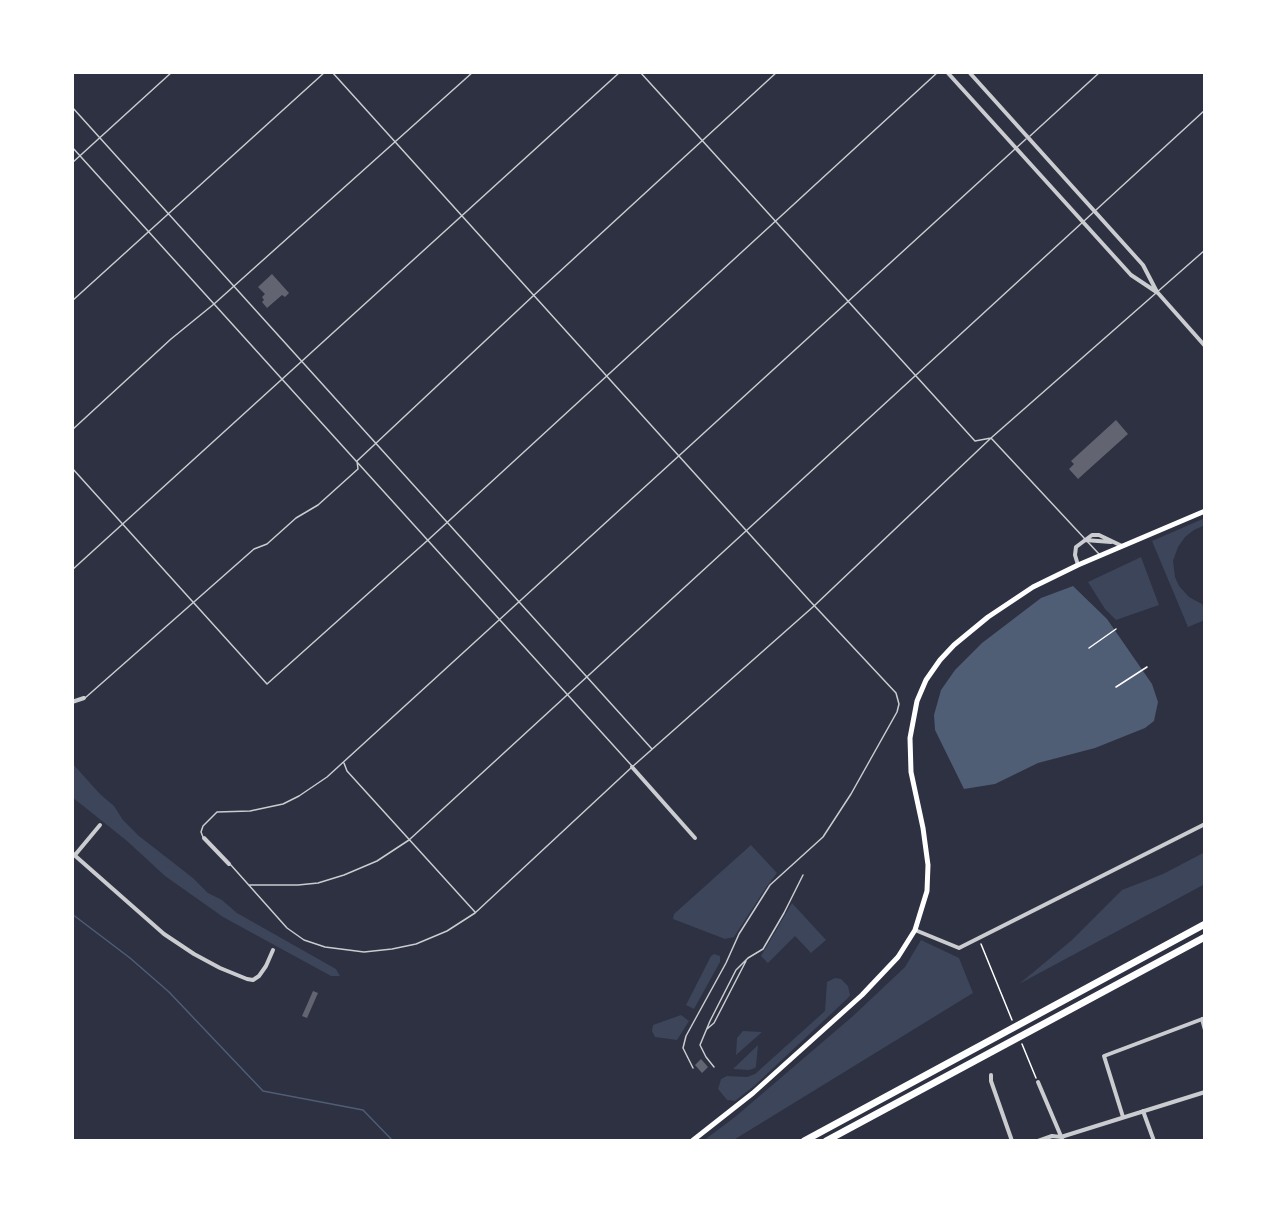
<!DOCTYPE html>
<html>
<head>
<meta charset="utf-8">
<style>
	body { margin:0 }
	#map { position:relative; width:1277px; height:1213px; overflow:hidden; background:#2d3142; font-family:"DejaVu Sans",sans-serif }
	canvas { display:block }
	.frame { position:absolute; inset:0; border:74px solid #fff; pointer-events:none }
</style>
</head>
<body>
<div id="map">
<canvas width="1277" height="1213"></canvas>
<div class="frame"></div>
</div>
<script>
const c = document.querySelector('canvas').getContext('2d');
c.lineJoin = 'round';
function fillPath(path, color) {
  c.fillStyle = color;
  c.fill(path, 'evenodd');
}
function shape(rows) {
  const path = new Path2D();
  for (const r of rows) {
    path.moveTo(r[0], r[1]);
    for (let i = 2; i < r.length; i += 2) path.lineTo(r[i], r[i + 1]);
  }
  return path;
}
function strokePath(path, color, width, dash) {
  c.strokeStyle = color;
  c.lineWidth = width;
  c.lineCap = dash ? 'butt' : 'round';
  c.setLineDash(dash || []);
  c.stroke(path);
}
const green = shape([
	[1205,518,1205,525,1194,530,1185,537,1178,547,1173,561,1175,577,1179,586,1189,597,1202,604,1205,611,1205,620,1188,627,1152,541],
	[1141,557,1159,605,1116,620,1105,609,1088,582],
	[72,763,100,794,114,806,123,820,139,836,193,878,208,893,222,900,237,913,336,969,340,976,331,976,223,917,165,876,127,841,72,797],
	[751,845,777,873,767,886,734,937,725,939,673,919,674,914],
	[1205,852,1205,884,1019,984,1072,940,1122,890,1163,874],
	[792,903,826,940,811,953,795,936,768,963,761,956],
	[921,940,959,958,973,993,732,1141,703,1141,735,1117,853,1016,905,967],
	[714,954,720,956,720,962,694,1009,686,1005,711,956],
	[835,978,841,979,848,986,850,995,848,998,754,1086,735,1101,727,1100,718,1089,721,1079,727,1076,747,1077,755,1074,825,1011,827,982],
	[681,1015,689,1021,677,1040,655,1037,652,1031,653,1025],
	[743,1031,762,1032,736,1055,737,1038],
	[758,1045,756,1066,755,1068,749,1070,733,1069]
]);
const water = shape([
	[1073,586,1107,619,1152,684,1158,702,1154,721,1145,728,1095,748,1038,763,995,784,964,789,935,730,934,715,941,690,955,670,982,643,1041,598]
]);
const stream = shape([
	[72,914,130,958,169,992,263,1091,363,1110,393,1141]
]);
const building = shape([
	[272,274,289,293,285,297,282,295,267,308,262,302,264,300,262,297,265,294,258,287],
	[1116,420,1128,434,1078,479,1069,469,1074,464,1071,461],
	[313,991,318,993,307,1018,302,1016],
	[701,1059,708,1067,702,1073,695,1065]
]);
const path = shape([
	[1089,648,1116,629],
	[1116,687,1147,667],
	[981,944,1012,1020],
	[1022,1044,1036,1078]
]);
const service = shape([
	[332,72,809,600,896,693,899,704,897,712,851,794,823,837,770,885,739,934,726,963,686,1036,683,1048,693,1068],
	[640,72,975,441,991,438,1099,554],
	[72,107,652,749],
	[1030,136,1100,72],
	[72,147,632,766],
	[72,163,172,72],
	[72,301,325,72],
	[72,430,171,339,214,304,473,72],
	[72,468,267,684,428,540,938,72],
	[72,570,620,72],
	[85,698,254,549,267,544,296,518,318,505,358,469,357,461,533,296,777,72],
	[344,763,347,771,475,912],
	[203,837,201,832,203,826,217,812,250,811,283,804,299,796,327,777,1026,139],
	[230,864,287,928,304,940,325,947,364,952,392,949,416,944,447,931,475,913,632,767,814,606,991,438,1205,250],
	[249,885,298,885,318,883,344,875,377,861,409,840,1205,110],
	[707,1029,714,1023,746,961],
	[714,1067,706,1057,700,1045,710,1021,736,970,748,958,763,949,784,913,803,875]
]);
const minor = shape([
	[947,72,1131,275,1158,293,1205,346],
	[969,72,1143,265,1157,292],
	[1085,540,1111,542],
	[1078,565,1075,555,1076,547,1092,535,1099,535,1122,546],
	[72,702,84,698],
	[632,767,695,838],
	[204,838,229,864],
	[72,853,164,934,194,954,220,968,247,979,253,980,259,976,266,966,273,950],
	[75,855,100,825],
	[915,930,959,948,1205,824],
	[1202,1019,1205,1030],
	[991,1075,991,1081,1012,1141],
	[1038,1082,1063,1141],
	[1143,1111,1154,1141],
	[1123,1117,1104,1056,1205,1018],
	[1038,1141,1052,1136,1061,1137,1205,1092]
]);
const secondary = shape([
	[692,1141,753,1093,862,995,898,957,915,930,927,891,928,865,923,828,911,772,910,738,917,701,926,680,940,660,954,645,988,617,1033,587,1078,565,1205,511]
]);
const motorway = shape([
	[804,1141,1205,924],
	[826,1141,1205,937]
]);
fillPath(green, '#3c4559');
fillPath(water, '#4f5d75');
strokePath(stream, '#4f5d75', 1.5);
fillPath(building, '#626471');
strokePath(path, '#fff', 1.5);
strokePath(service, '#caccd0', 1.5);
strokePath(minor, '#caccd0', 4);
strokePath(secondary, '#fff', 5);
strokePath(motorway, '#fff', 7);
</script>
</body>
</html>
